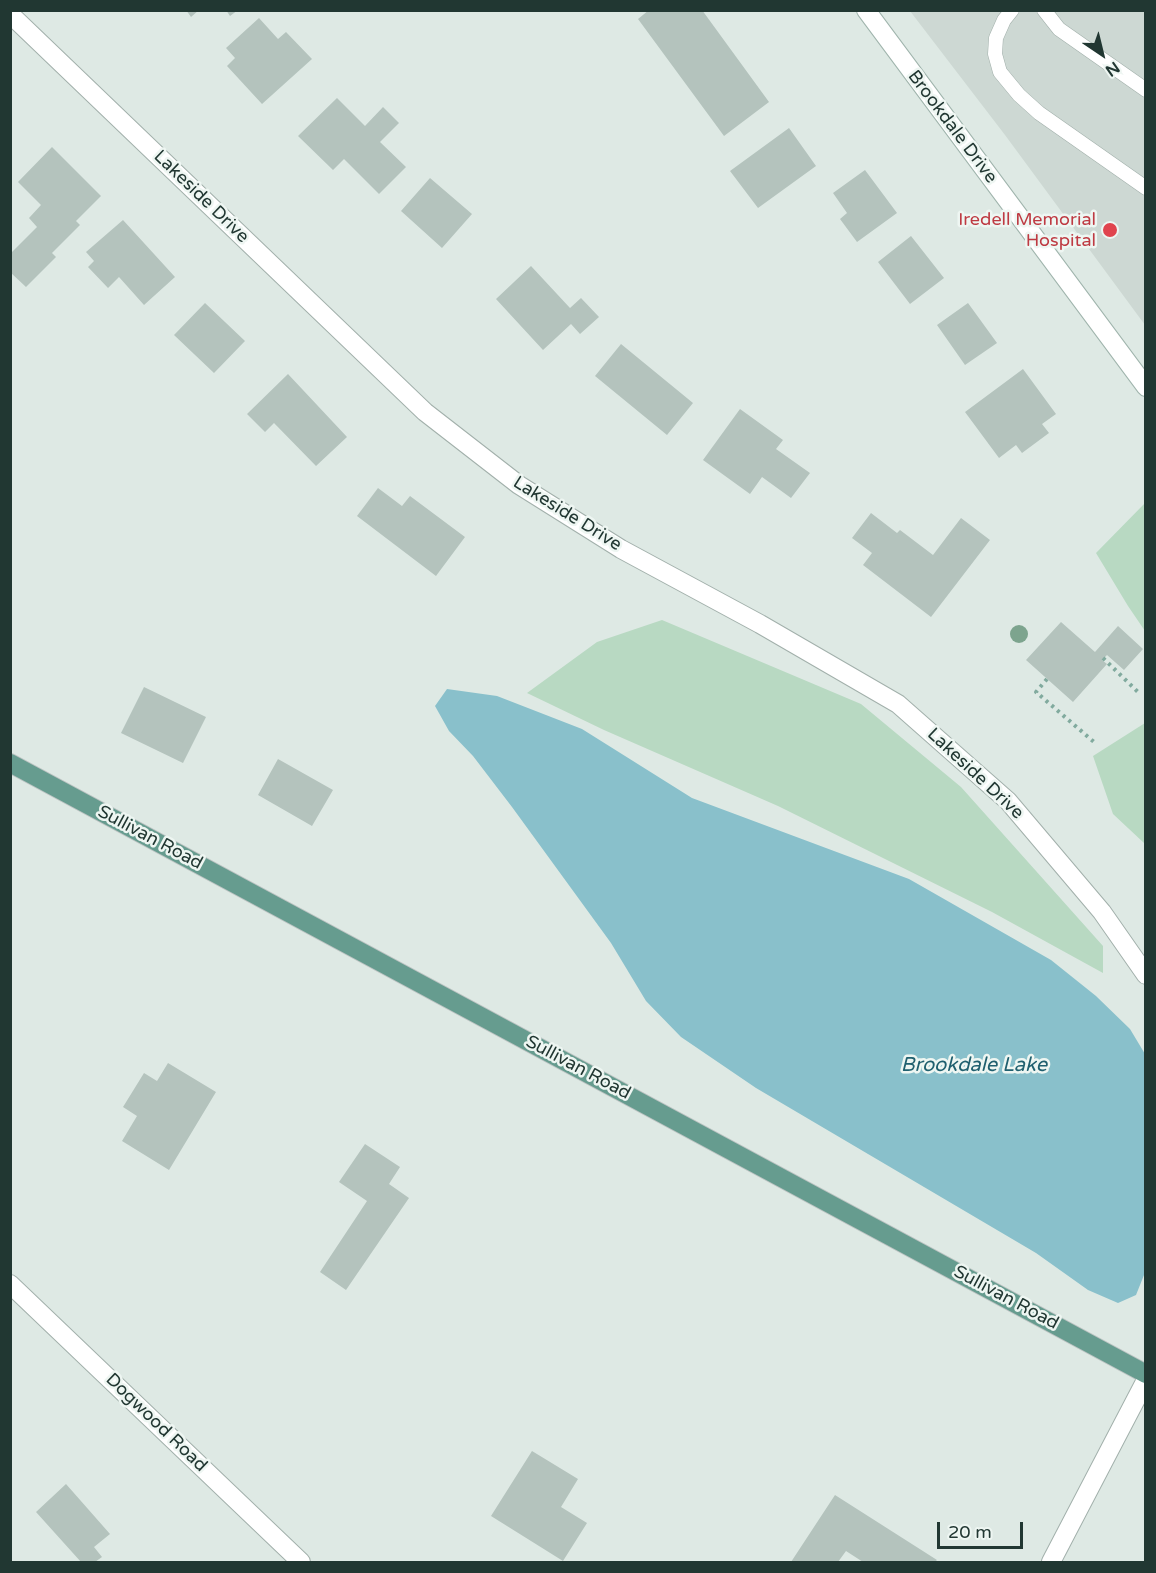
<!DOCTYPE html>
<html>
<head>
<meta charset="utf-8">
<style>
	body { margin:0 }
	#map { position:relative; width:1156px; height:1573px; overflow:hidden; background:#dee9e4; font-family:"Varela Round",sans-serif }
	canvas { display:block }
	.frame { position:absolute; inset:0; border:12px solid #213732; pointer-events:none }
	.north { position:absolute; left:1072px; top:24px; width:60px; height:60px; -webkit-text-stroke:4px #eef6f2; paint-order:stroke; rotate:145deg; font-size:16px; font-weight:700; line-height:24px; text-align:center; color:#213732 }
	.north::after { content:''; display:block; margin:auto; width:21px; height:27px; background:#213732; clip-path:polygon(50% 0,100% 100%,50% 72%,0 100%) }
	.scale { position:absolute; left:937px; top:1522px; width:86px; height:27px; box-sizing:border-box; border:3px solid #213732; border-top:0; padding-left:8px; font-size:18px; line-height:21px; white-space:nowrap; color:#213732; -webkit-text-stroke:4px #eef6f2; paint-order:stroke }
</style>
</head>
<body>
<div id="map">
<canvas width="1156" height="1573"></canvas>
<div class="frame"></div>
<div class="north">N</div>
<div class="scale">20 m</div>
</div>
<script>
const c = document.querySelector('canvas').getContext('2d');
c.lineJoin = 'round';
function fillPath(path, color) {
  c.fillStyle = color;
  c.fill(path, 'evenodd');
}
function shape(rows) {
  const path = new Path2D();
  for (const r of rows) {
    path.moveTo(r[0], r[1]);
    for (let i = 2; i < r.length; i += 2) path.lineTo(r[i], r[i + 1]);
  }
  return path;
}
function strokePath(path, color, width, dash) {
  c.strokeStyle = color;
  c.lineWidth = width;
  c.lineCap = dash ? 'butt' : 'round';
  c.setLineDash(dash || []);
  c.stroke(path);
}
function drawText(font, color, halo, rows, align = 'center') {
  c.font = font + ' "Varela Round",sans-serif';
  c.lineWidth = 5;
  c.setLineDash([]);
  c.textBaseline = 'middle';
  c.strokeStyle = halo;
  c.fillStyle = color;
  for (const [text, x, y, turn = 0] of rows) {
    c.save();
    c.translate(x, y);
    c.rotate((+turn || 0) * Math.PI / 180);
    c.textAlign = isNaN(turn) ? turn : align;
    if (halo) c.strokeText(text, 0, 0);
    c.fillText(text, 0, 0);
    c.restore();
  }
}
const built = shape([
	[910,11,1145,11,1145,325,1005,135]
]);
const green = shape([
	[1145,503,1145,631,1128,606,1096,553],
	[662,620,861,704,961,787,1103,946,1103,973,992,912,778,806,604,730,527,693,597,642],
	[1145,723,1146,842,1144,843,1113,814,1093,756]
]);
const water = shape([
	[447,689,497,696,582,729,692,798,909,879,1051,960,1096,996,1130,1029,1145,1054,1146,1270,1136,1295,1118,1303,1088,1290,1036,1253,756,1088,681,1037,646,1001,611,943,512,807,473,756,449,731,435,706]
]);
const building = shape([
	[186,10,199,10,191,17],
	[226,10,238,10,230,16],
	[649,10,702,10,769,102,724,136,638,19],
	[259,18,278,39,286,32,312,59,262,104,227,66,235,58,226,48],
	[337,98,365,126,383,107,399,123,380,142,406,167,379,194,344,159,333,170,298,136],
	[789,128,816,166,758,208,730,171],
	[52,147,101,196,76,221,80,225,52,253,56,257,26,287,10,272,10,254,37,227,29,218,41,205,18,182],
	[865,170,897,213,857,242,840,219,847,213,833,193],
	[430,178,472,214,442,248,401,211],
	[123,220,175,277,144,305,119,277,108,288,88,267,94,261,86,252],
	[911,236,944,278,910,304,878,262],
	[531,266,570,308,581,298,599,317,580,334,571,324,543,350,496,299],
	[205,303,245,341,214,373,174,335],
	[968,303,997,343,965,365,937,325],
	[621,344,693,403,667,435,595,376],
	[1023,369,1056,414,1042,424,1049,433,1022,453,1016,445,999,458,965,412],
	[288,374,347,437,316,466,274,423,265,432,247,414],
	[740,409,783,440,776,449,810,473,791,498,762,477,750,494,703,460],
	[378,488,402,506,410,496,465,537,436,576,357,516],
	[871,513,897,533,900,530,933,555,961,518,990,540,931,617,863,565,872,553,852,538],
	[1061,622,1095,652,1118,626,1143,649,1124,670,1107,655,1102,660,1107,664,1073,702,1026,660],
	[144,687,206,717,183,763,121,733],
	[278,759,333,790,312,826,258,795],
	[168,1063,216,1092,169,1170,122,1141,137,1116,123,1107,144,1073,157,1081],
	[365,1144,400,1167,389,1184,409,1198,346,1290,320,1272,367,1201,339,1182],
	[532,1451,578,1479,561,1507,587,1523,563,1561,491,1516],
	[66,1484,110,1534,94,1547,102,1557,95,1562,81,1562,36,1512],
	[835,1495,937,1560,935,1562,863,1562,846,1551,838,1562,791,1562]
]);
const path = shape([
	[1103,658,1139,693],
	[1047,679,1036,692,1094,742]
]);
const lane = shape([
	[1012,10,1004,20,996,38,995,54,1000,72,1019,95,1039,113,1146,188],
	[1044,10,1059,29,1146,90]
]);
const street = shape([
	[10,14,425,412,519,485,621,549,760,624,898,704,1008,801,1102,912,1146,975],
	[10,1284,301,1562],
	[1051,1562,1146,1380]
]);
const secondary = shape([
	[866,10,1146,387]
]);
const primary = shape([
	[10,763,1146,1374]
]);
const trees = [
	[1019,634]
];
const markers = [
	[1110,230,8,"#e0444e"]
];
const streetNames = [
	["Brookdale Drive",952,127,53],
	["Lakeside Drive",201,197,44],
	["Lakeside Drive",567,514,32],
	["Lakeside Drive",975,774,43],
	["Sullivan Road",150,838,28],
	["Sullivan Road",578,1068,28],
	["Sullivan Road",1006,1298,28],
	["Dogwood Road",156,1423,44]
];
const healthNames = [
	["Iredell Memorial",1096,220],
	["Hospital",1096,241]
];
const waterNames = [
	["Brookdale Lake",974,1066]
];
fillPath(built, '#cdd8d3');
fillPath(green, '#b8d9c2');
fillPath(water, '#89c0cb');
fillPath(building, '#b4c3bd');
strokePath(lane, '#a2b0ab', 15);
strokePath(street, '#a2b0ab', 20);
strokePath(secondary, '#9fb4ac', 20);
strokePath(primary, '#bcc3c2', 20);
strokePath(path, '#81aa9e', 4, [3, 4.5]);
strokePath(lane, '#fff', 14);
strokePath(street, '#fff', 18);
strokePath(secondary, '#fff', 18);
strokePath(primary, '#669c8f', 18);
c.fillStyle = '#7da48e';
for (const [x, y] of trees) {
  c.beginPath();
  c.arc(x, y, 9, 0, 2 * Math.PI);
  c.fill();
}
for (const [x, y, r, color] of markers) {
  const dot = new Path2D();
  dot.arc(x, y, r, 0, 2 * Math.PI);
  c.fillStyle = color;
  c.fill(dot);
  strokePath(dot, '#eef6f2', 2);
}
drawText('18px', '#213732', '#eef6f2', streetNames);
drawText('18px', '#be3a42', '#eef6f2', healthNames, 'right');
drawText('italic 20px', '#20606f', '#eef6f2', waterNames);
</script>
</body>
</html>
